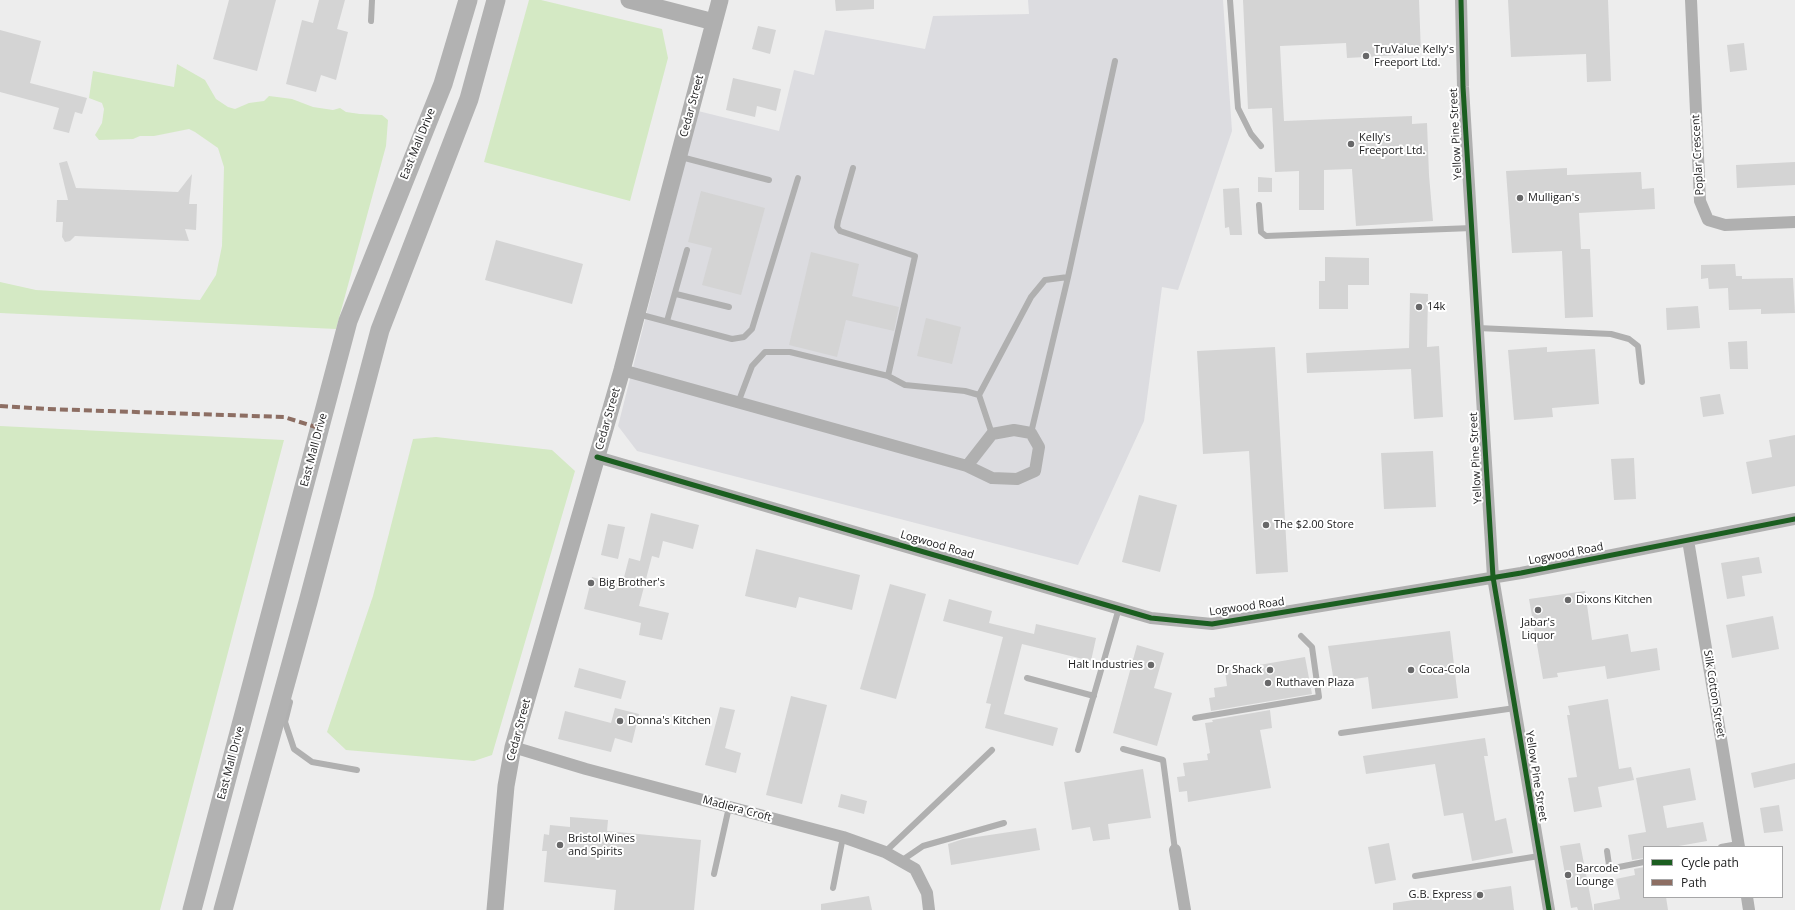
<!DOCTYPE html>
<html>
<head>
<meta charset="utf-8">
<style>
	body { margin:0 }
	#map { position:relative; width:1795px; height:910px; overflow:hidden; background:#ededed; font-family:"Open Sans",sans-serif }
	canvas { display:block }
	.legend { position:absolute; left:1643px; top:846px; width:140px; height:52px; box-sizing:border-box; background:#fff; border:1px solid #a6a6a7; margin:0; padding:5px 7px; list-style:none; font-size:12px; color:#212122 }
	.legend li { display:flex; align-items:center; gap:8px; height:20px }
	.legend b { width:20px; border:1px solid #a6a6a7 }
</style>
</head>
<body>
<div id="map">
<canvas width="1795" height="910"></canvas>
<ul class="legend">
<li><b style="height:5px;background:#1b5e20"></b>Cycle path</li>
<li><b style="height:5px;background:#8d6e63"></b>Path</li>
</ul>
</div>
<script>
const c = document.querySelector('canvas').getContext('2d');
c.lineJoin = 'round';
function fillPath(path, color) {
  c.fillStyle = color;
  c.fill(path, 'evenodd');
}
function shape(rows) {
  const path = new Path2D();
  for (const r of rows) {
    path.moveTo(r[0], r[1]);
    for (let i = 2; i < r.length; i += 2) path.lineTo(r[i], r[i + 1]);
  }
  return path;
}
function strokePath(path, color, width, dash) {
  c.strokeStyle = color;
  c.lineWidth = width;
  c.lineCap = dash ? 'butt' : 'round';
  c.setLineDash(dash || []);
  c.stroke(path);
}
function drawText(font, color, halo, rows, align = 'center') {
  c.font = font + ' "Open Sans",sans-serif';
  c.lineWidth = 4;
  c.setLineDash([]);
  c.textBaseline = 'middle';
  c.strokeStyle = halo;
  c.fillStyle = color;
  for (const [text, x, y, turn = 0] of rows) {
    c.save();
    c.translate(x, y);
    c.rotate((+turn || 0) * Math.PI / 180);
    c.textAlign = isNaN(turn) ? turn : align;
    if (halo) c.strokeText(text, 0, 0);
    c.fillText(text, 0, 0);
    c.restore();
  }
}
const built = shape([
	[1028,0,1223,0,1232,131,1178,290,1162,287,1144,421,1078,565,637,451,618,426,698,111,779,131,794,70,814,75,825,30,925,49,933,16,1029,14]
]);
const green = shape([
	[529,0,541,0,662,29,668,58,630,201,484,162],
	[177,64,205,80,216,99,228,107,235,109,249,103,264,101,269,96,277,97,292,99,313,107,333,110,340,108,346,112,360,114,382,115,388,120,386,146,336,329,0,313,0,282,36,290,200,300,216,275,222,246,224,167,218,148,195,132,189,129,154,136,140,136,133,139,99,140,95,135,102,123,104,109,102,103,89,98,93,71,174,87],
	[0,426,284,440,160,910,0,910],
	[436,437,552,450,575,471,492,755,474,761,346,750,327,732,373,596,413,439]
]);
const building = shape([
	[229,0,276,0,257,71,213,59],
	[319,0,345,0,337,29,348,32,336,80,321,75,316,92,286,84,302,20,313,23],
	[835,0,874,0,874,9,836,11],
	[1243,0,1419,0,1421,54,1347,58,1346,43,1280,46,1284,121,1412,116,1412,124,1427,123,1429,175,1433,221,1356,226,1352,169,1324,170,1324,210,1299,210,1299,171,1275,172,1272,108,1248,109],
	[1508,0,1608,0,1611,81,1587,82,1586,54,1511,57],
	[758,26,776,30,770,54,752,49],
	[0,30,41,41,30,83,87,98,82,114,75,112,69,133,53,129,59,108,0,92],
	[1744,43,1747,70,1730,72,1727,45],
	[733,78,781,89,776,111,757,106,755,117,726,110],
	[67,161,76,188,178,192,192,174,189,204,197,204,196,230,185,229,189,241,75,236,70,241,65,242,62,237,63,222,56,222,57,200,68,200,59,163],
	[1795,162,1795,185,1737,188,1736,165],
	[1567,168,1567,175,1641,172,1642,189,1654,188,1655,209,1579,213,1581,249,1590,249,1593,317,1565,318,1562,251,1512,253,1506,171],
	[1258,177,1272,178,1272,192,1258,192],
	[1239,188,1242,235,1230,235,1229,227,1225,228,1223,189],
	[701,191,765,208,741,295,702,285,712,248,688,242],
	[496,240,583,264,572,304,485,280],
	[811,252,859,264,852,296,899,307,894,331,846,320,837,357,789,345],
	[1325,257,1369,258,1369,285,1348,285,1348,309,1319,309,1319,281,1325,281],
	[1735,264,1736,276,1742,276,1742,279,1793,278,1795,313,1761,314,1761,309,1729,310,1728,288,1709,289,1708,278,1701,279,1701,265],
	[1410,293,1428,294,1427,347,1439,346,1443,417,1414,419,1411,369,1307,373,1306,353,1409,348],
	[1698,306,1700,328,1667,330,1666,308],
	[926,318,961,327,952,364,917,356],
	[1747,341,1748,369,1730,369,1728,342],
	[1275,347,1288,572,1256,574,1249,451,1203,454,1197,351],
	[1547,347,1547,352,1595,349,1599,404,1552,408,1553,417,1514,420,1508,350],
	[1720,394,1724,414,1703,417,1700,397],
	[1795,435,1795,486,1752,494,1746,462,1772,457,1769,440],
	[1433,451,1436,507,1384,509,1381,453],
	[1634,458,1636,499,1614,500,1611,459],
	[1139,495,1177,505,1160,572,1122,562],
	[651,513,699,525,693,549,663,541,659,558,652,556,639,606,669,613,662,640,639,635,641,623,584,609,592,577,622,585,629,558,640,561],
	[608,524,625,527,618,559,601,555],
	[756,549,860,575,852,610,799,597,796,608,745,596],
	[1759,557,1762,573,1742,576,1745,596,1727,599,1721,563],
	[890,584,926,594,896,699,860,689],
	[1585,591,1592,640,1628,634,1631,652,1657,648,1660,670,1607,679,1605,666,1557,673,1558,677,1543,679,1529,599],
	[949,599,992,611,989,623,1034,634,1036,624,1096,638,1091,661,1022,644,1004,714,1058,728,1053,746,985,728,991,704,986,703,1003,637,943,621],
	[1773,616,1779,649,1732,658,1726,625],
	[1450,631,1458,698,1372,709,1368,677,1334,682,1328,646],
	[1137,645,1164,653,1154,688,1172,693,1157,746,1113,733],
	[1305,657,1312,694,1211,711,1209,698,1215,697,1214,688,1227,686,1225,671],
	[579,668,626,681,621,699,574,687],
	[791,696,827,705,802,804,766,795],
	[1608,699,1619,769,1631,767,1634,780,1598,787,1602,807,1574,812,1568,778,1577,777,1567,715,1570,715,1568,706],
	[720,707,735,710,725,748,741,753,736,773,705,765],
	[615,708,639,714,632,743,615,738,611,752,558,739,565,711,611,723],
	[1270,710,1272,728,1260,730,1271,788,1188,802,1187,791,1179,792,1177,777,1185,776,1183,763,1208,760,1207,754,1210,753,1205,723,1213,722,1212,720],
	[1485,738,1488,756,1484,756,1495,821,1506,818,1513,853,1472,861,1463,813,1444,816,1435,764,1366,774,1363,756],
	[1795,763,1795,779,1754,788,1751,773],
	[1690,768,1696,800,1663,806,1667,828,1703,822,1707,841,1673,847,1644,847,1644,858,1632,860,1628,835,1646,832,1636,778],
	[1143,769,1151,818,1108,824,1110,839,1093,841,1090,827,1072,830,1064,782],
	[841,794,867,801,864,814,838,807],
	[1779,805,1783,831,1764,833,1760,808],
	[570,817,608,820,607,831,701,840,694,910,614,910,616,890,544,882,547,851,542,851,544,834,549,835,550,825,570,827],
	[1036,828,1040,850,951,865,948,844,963,839],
	[1389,843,1396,880,1375,884,1368,847],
	[1580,843,1593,910,1578,910,1577,907,1571,908,1560,846],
	[1644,867,1644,897,1666,897,1668,910,1594,910,1594,904,1620,899,1616,879,1635,875,1634,869],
	[1511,886,1514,910,1393,910,1393,903],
	[869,896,872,910,821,910,821,904]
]);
const lane = shape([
	[1230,0,1238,108,1251,134,1261,146],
	[371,21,372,0],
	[681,157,769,180],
	[853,168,838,221,837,227,840,231,915,256,888,376],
	[1259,205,1261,232,1266,236,1472,228],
	[676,294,729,307],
	[638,314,732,339,744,337,752,329,798,178],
	[667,321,687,250],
	[1478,328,1611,334,1629,339,1638,346,1642,382],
	[979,395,1031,297,1045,280,1068,277],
	[738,403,752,366,765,352,790,352,888,376,905,385,965,391,979,395,992,434],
	[1031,433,1068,277,1115,61],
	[1027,678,1094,696],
	[290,702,285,722,294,749,312,762,357,770],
	[1195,718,1319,697,1312,647,1301,636],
	[1341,733,1515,708],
	[1123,749,1163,760,1175,850],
	[1078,750,1119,608],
	[1721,847,1738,844],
	[1607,851,1609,865,1614,868,1644,862],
	[885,852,992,750],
	[901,861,923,846,1004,823],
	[714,874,729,807],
	[1415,876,1539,856],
	[833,888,843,837]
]);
const street = shape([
	[1461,0,1463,87,1493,577,1549,910],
	[1691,0,1700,201,1708,220,1725,225,1795,222],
	[622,370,967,466,992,478,1017,479,1035,471,1039,447,1031,433,1014,430,992,434,967,466],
	[597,457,1151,618,1212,624,1521,573,1795,519],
	[1688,540,1739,847],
	[513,747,586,769,843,837,885,852,915,869,927,893,929,910],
	[1175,850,1185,910],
	[1747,897,1749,910]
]);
const secondary = shape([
	[629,0,714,22],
	[495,910,506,786,513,747,622,370,720,0]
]);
const primary = shape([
	[192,910,348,321,443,84,468,0],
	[223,910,308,602,380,330,469,99,496,0]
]);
const quiet = shape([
	[0,406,47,409,284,417,319,428]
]);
const cycleway = shape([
	[1461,0,1463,87,1493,577,1549,910],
	[597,457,1151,618,1212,624,1521,573,1795,519]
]);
const markers = [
	[1366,56,4,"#686869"],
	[1351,144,4,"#686869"],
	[1520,198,4,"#686869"],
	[1419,307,4,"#686869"],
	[1266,525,4,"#686869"],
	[591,583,4,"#686869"],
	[1568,600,4,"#686869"],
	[1538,610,4,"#686869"],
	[1151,665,4,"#686869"],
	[1270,670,4,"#686869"],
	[1411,670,4,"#686869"],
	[1268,683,4,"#686869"],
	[620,721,4,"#686869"],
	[560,845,4,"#686869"],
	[1568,875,4,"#686869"],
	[1480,895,4,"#686869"]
];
const poiNames = [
	["TruValue Kelly's",1374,50],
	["Freeport Ltd.",1374,63],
	["Kelly's",1359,138],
	["Freeport Ltd.",1359,151],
	["Mulligan's",1528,198],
	["14k",1427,307],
	["The $2.00 Store",1274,525],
	["Big Brother's",599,583],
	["Dixons Kitchen",1576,600],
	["Jabar's",1538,623,"center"],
	["Liquor",1538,636,"center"],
	["Halt Industries",1143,665,"right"],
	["Dr Shack",1262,670,"right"],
	["Coca-Cola",1419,670],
	["Ruthaven Plaza",1276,683],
	["Donna's Kitchen",628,721],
	["Bristol Wines",568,839],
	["and Spirits",568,852],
	["Barcode",1576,869],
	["Lounge",1576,882],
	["G.B. Express",1472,895,"right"]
];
const streetNames = [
	["Cedar Street",692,106,-75],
	["Yellow Pine Street",1456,134,-93],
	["East Mall Drive",418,144,-68],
	["Poplar Crescent",1698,155,-93],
	["Cedar Street",608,419,-74],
	["East Mall Drive",314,450,-75],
	["Yellow Pine Street",1476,458,-93],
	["Logwood Road",937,545,16],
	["Logwood Road",1566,554,-11],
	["Logwood Road",1247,607,-8],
	["Silk Cotton Street",1714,694,81],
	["Cedar Street",519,730,-75],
	["East Mall Drive",231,763,-75],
	["Yellow Pine Street",1536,776,81],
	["Madiera Croft",737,809,15]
];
fillPath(built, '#dcdce0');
fillPath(green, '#d4e9c4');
fillPath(building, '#d4d4d4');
strokePath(lane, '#b0b0b0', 6);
strokePath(street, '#b0b0b0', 12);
strokePath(secondary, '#afafaf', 17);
strokePath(primary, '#b2b2b2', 19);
strokePath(quiet, '#8d6e63', 4, [8, 4]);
strokePath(cycleway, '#1b5e20', 5);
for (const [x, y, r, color] of markers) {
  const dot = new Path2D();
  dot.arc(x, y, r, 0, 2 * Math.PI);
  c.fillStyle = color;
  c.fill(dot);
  strokePath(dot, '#fff', 1.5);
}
drawText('11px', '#212122', '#fff', poiNames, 'left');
drawText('11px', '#212122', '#fff', streetNames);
</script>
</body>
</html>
